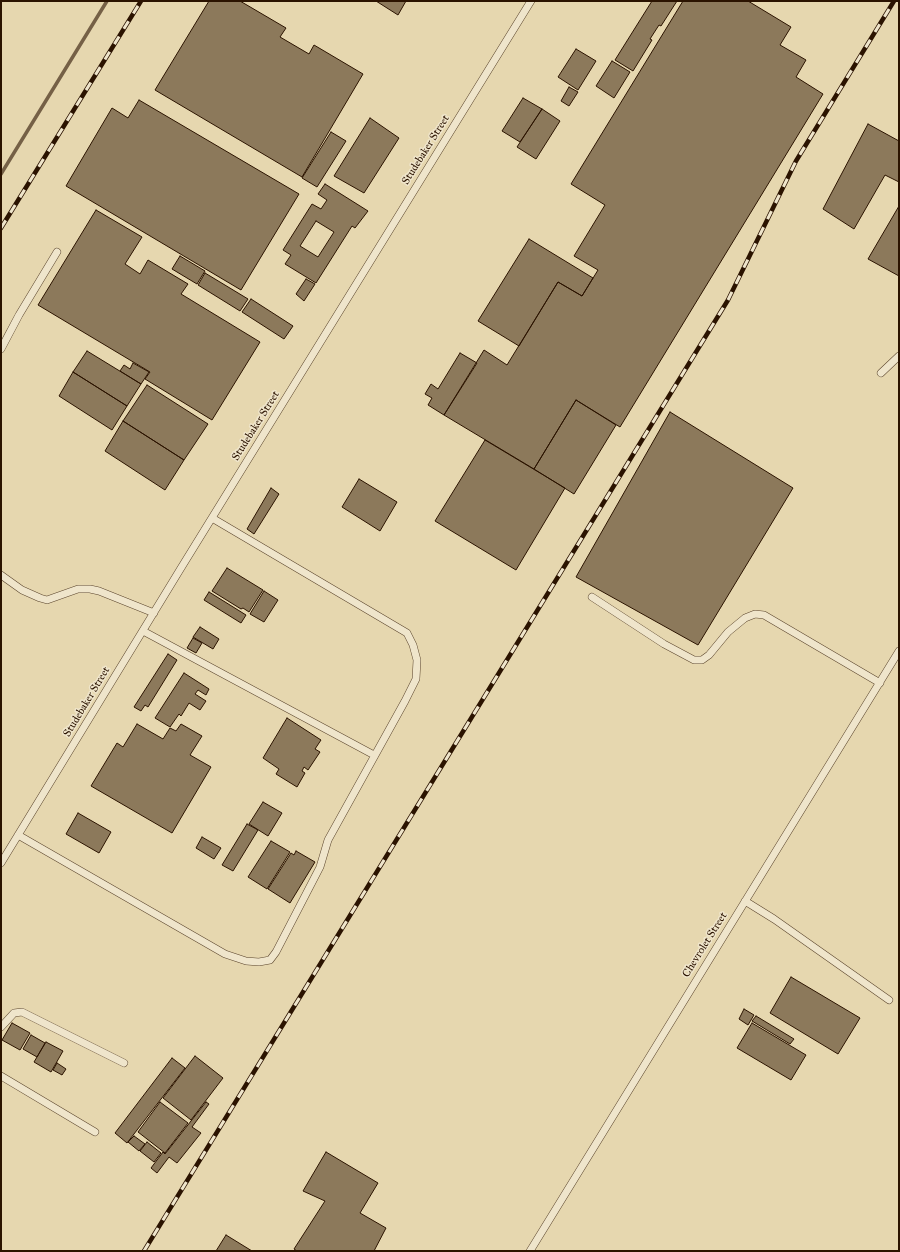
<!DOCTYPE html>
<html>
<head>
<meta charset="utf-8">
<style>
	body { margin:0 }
	#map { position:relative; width:900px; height:1252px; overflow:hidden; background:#e6d7af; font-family:"IM FELL Great Primer",serif }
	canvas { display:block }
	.frame { position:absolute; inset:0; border:2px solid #2b1300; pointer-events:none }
</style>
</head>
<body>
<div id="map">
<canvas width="900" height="1252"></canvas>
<div class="frame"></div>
</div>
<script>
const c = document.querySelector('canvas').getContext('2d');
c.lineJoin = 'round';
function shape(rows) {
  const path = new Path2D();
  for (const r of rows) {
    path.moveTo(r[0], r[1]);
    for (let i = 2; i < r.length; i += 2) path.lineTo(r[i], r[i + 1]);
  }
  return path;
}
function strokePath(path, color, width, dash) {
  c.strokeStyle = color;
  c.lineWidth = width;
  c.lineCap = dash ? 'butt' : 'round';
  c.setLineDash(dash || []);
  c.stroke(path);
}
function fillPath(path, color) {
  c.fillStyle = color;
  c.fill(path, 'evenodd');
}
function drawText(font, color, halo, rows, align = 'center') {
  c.font = font + ' "IM FELL Great Primer",serif';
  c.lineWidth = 3;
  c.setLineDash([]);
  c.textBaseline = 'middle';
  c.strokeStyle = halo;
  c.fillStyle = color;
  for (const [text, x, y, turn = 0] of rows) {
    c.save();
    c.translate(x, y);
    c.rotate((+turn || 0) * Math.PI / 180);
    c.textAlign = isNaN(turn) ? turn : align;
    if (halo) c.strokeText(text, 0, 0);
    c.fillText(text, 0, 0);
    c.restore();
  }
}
const stream = shape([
	[1,174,107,1]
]);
const building = shape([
	[209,1,240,1,286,28,280,37,309,54,314,45,363,74,302,177,155,90,209,1],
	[376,1,406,1,398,15,376,1],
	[652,1,677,1,661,26,659,25,650,39,652,40,633,71,615,60,652,1],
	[683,1,748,1,791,27,780,45,806,60,796,77,823,94,620,427,576,400,534,469,444,415,484,350,507,365,558,282,582,296,598,270,574,256,605,205,571,184,683,1],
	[576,49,596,61,578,90,558,77,576,49],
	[612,61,630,72,614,98,596,86,612,61],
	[569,87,578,92,569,106,561,101,569,87],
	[523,98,542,109,520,142,502,131,523,98],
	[139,100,299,194,241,290,66,186,112,108,128,118,139,100],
	[542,109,560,121,536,159,517,147,542,109],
	[370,118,399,138,364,193,334,176,370,118],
	[868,124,899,141,899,182,885,175,854,229,823,209,868,124],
	[331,132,346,141,317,187,302,178,331,132],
	[325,184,368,211,355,228,352,226,316,283,285,264,291,255,283,250,312,204,321,209,327,200,318,194,325,184],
	[316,221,334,232,318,257,300,246,316,221],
	[899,206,899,276,868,259,899,206],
	[96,210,142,237,125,264,140,274,148,260,188,284,181,294,260,342,212,420,145,379,150,372,38,305,96,210],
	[529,239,593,278,582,296,558,282,519,346,478,321,529,239],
	[180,256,205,271,197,284,172,269,180,256],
	[205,273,248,299,240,311,198,285,205,273],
	[306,279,315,284,304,301,296,294,306,279],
	[251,299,293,326,284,339,242,312,251,299],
	[87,351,141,384,127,406,73,372,87,351],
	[460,353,477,363,444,415,428,405,432,398,425,394,431,384,438,389,460,353],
	[133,363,149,372,141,384,120,371,124,365,130,369,133,363],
	[73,372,127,406,112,430,59,396,73,372],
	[147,385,208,424,184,460,123,421,147,385],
	[576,400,616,425,574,494,534,469,576,400],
	[670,412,793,488,698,645,576,577,670,412],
	[123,421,184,460,165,490,105,451,123,421],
	[485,440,565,488,516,570,435,521,485,440],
	[359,479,397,502,380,531,342,507,359,479],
	[271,488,279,494,254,534,247,529,271,488],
	[227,568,263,590,249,612,243,608,241,609,212,591,227,568],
	[264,591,278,600,264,622,250,614,264,591],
	[209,592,246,615,241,623,204,600,209,592],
	[200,627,219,639,213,649,193,637,200,627],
	[193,638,202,643,196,653,187,648,193,638],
	[168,654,177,660,148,707,145,705,141,711,134,707,168,654],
	[184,673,209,689,206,695,198,690,195,694,206,701,200,710,189,703,181,716,179,714,170,727,155,718,184,673],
	[287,718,321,740,315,749,320,752,308,770,304,767,302,771,305,773,297,787,276,774,279,769,263,758,287,718],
	[137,724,163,739,170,728,176,731,181,724,202,736,190,755,211,767,172,833,91,786,117,743,123,747,137,724],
	[263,802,282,813,268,836,249,824,263,802],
	[78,813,111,832,99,853,66,834,78,813],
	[247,824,258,830,233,871,222,865,247,824],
	[202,837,221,848,214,859,196,848,202,837],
	[271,841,290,852,267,889,248,877,271,841],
	[296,851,315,862,290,903,268,889,291,853,294,855,296,851],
	[791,977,860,1018,838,1054,770,1013,791,977],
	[744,1009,754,1015,748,1025,739,1019,744,1009],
	[756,1016,794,1039,790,1044,752,1021,756,1016],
	[12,1023,30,1033,20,1050,2,1040,12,1023],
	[752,1023,806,1055,791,1080,737,1048,752,1023],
	[31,1035,45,1043,37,1057,23,1049,31,1035],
	[46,1042,63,1051,51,1072,34,1062,46,1042],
	[195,1056,223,1078,191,1120,163,1098,195,1056],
	[172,1058,185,1068,127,1143,115,1133,172,1058],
	[57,1063,66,1069,62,1075,53,1070,57,1063],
	[160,1102,188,1123,165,1153,138,1132,160,1102],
	[206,1102,209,1104,192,1127,201,1133,177,1163,169,1157,157,1173,151,1168,163,1152,165,1154,206,1102],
	[134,1136,145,1144,139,1151,128,1142,134,1136],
	[147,1142,161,1153,154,1162,140,1151,147,1142],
	[326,1152,378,1183,360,1213,386,1228,374,1251,297,1251,294,1249,325,1201,303,1191,326,1152],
	[226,1235,252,1251,216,1251,226,1235]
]);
const service = shape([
	[1,349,19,315,57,252],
	[881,373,899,356],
	[1,575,22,590,40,598,47,600,78,589,90,589,99,591,154,613],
	[592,597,664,644,694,660,702,660,709,655,728,632,745,618,755,614,764,615,880,683],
	[143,631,374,755],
	[18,835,225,954,246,961,259,962,270,960,276,952,320,867,328,840,405,701,416,679,417,660,413,645,407,633,212,518],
	[1,863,181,568,531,1],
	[745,901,774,919,889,1000],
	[1,1027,14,1013,22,1012,124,1063],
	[1,1076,95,1132],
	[530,1251,899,651]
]);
const rail = shape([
	[1,228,141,1],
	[144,1251,728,300,796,161,894,1]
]);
const streetNames = [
	["Studebaker Street",426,150,-58],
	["Studebaker Street",256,426,-58],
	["Studebaker Street",87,702,-59],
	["Chevrolet Street",705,945,-58]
];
strokePath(stream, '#756046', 3.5);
fillPath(building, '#8c795b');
strokePath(building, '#2b1300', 1);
strokePath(service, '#5a442c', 8);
strokePath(service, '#efe5cb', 7);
strokePath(rail, '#2b1300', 4.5);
strokePath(rail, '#efe5cb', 3, [9]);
drawText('11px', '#2b1300', '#efe5cb', streetNames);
</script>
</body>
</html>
